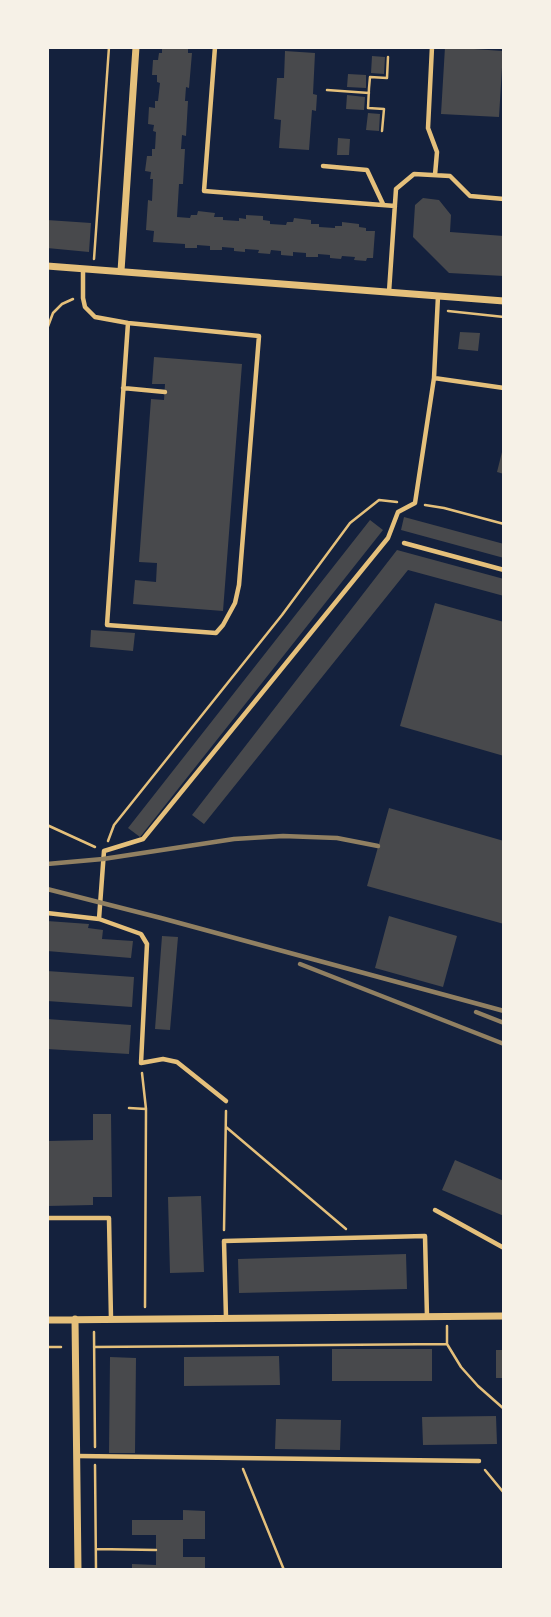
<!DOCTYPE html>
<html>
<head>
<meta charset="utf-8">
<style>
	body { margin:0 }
	#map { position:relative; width:551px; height:1617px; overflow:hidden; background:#14213d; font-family:"Exo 2",sans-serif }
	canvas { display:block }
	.frame { position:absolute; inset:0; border:49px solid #f6f1e7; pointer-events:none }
</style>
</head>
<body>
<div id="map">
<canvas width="551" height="1617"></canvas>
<div class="frame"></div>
</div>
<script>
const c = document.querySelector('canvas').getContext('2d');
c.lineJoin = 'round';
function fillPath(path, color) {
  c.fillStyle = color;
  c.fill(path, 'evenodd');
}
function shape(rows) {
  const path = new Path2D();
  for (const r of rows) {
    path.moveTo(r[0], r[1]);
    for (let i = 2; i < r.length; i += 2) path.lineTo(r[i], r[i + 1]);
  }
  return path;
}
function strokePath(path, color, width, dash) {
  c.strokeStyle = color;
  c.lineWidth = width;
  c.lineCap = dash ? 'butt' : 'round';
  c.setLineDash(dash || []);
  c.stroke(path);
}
const building = shape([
	[162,47,188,47,188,53,192,53,189,88,186,87,185,101,188,101,186,136,182,135,181,149,185,149,183,184,179,184,177,217,190,218,191,215,197,215,198,211,215,213,214,217,223,217,223,220,239,221,239,218,246,219,246,215,263,216,263,220,270,221,270,224,286,225,287,222,293,222,294,218,311,220,311,224,319,224,319,227,335,228,335,226,342,226,342,222,359,224,359,227,366,228,366,231,375,231,373,258,367,258,366,261,354,260,355,257,342,256,341,259,330,258,330,255,318,254,318,257,306,257,306,253,293,252,293,256,281,255,281,251,271,250,270,254,258,253,259,250,245,249,245,252,234,251,234,248,222,247,222,250,210,250,210,246,197,245,197,248,185,248,185,244,153,242,154,231,146,230,148,200,152,201,153,179,150,179,151,172,145,171,147,156,152,156,152,149,155,149,156,132,153,131,154,125,148,124,149,107,155,108,155,101,158,101,160,83,157,82,157,75,152,75,153,60,158,60,159,53,162,53],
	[445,47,503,51,499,117,441,114],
	[285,51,315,53,313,94,317,95,316,111,312,110,309,150,279,148,281,120,274,119,277,78,284,78],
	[372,56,385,57,384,74,371,73],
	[348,74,366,75,366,88,347,87],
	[347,95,365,97,364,110,346,109],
	[368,113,380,114,379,131,366,130],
	[338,138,350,139,349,155,337,155],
	[423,198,439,200,451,215,450,232,504,236,504,276,449,273,413,237,415,205],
	[47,220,91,223,89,252,47,248],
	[460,332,480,333,478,351,458,349],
	[154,357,242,364,223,611,133,604,135,580,156,582,157,563,139,562,151,399,164,400,165,384,152,384],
	[503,448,504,448,504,474,497,472],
	[404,517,504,544,504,558,401,530],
	[370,520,383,530,140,837,128,828],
	[397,550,504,579,504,596,408,570,204,824,192,815],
	[435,603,504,622,504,756,400,726],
	[91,630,135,633,133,651,90,647],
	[389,808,504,841,504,924,367,886],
	[389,916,457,936,443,987,375,968],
	[47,921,89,924,88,928,103,930,102,939,133,941,131,958,47,951],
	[162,936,178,937,170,1030,155,1029],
	[47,971,134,977,132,1007,47,1001],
	[47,1019,131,1025,129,1054,47,1049],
	[93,1114,111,1114,112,1197,93,1197,93,1205,47,1206,47,1141,93,1140],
	[455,1160,504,1181,504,1216,442,1190],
	[201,1196,204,1272,170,1273,168,1197],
	[406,1254,407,1289,239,1293,238,1259],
	[332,1349,432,1349,432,1381,332,1381],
	[496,1350,504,1350,504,1378,496,1378],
	[279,1356,280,1385,184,1386,184,1357],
	[110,1357,136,1358,135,1453,109,1453],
	[496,1416,497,1444,423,1445,422,1417],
	[276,1419,341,1420,340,1450,275,1449],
	[183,1510,205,1511,205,1539,183,1539,183,1557,205,1557,205,1570,132,1570,132,1564,156,1565,156,1535,132,1535,132,1520,183,1520]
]);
const path = shape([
	[327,90,369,93],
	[382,131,384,109,368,108,369,88,370,77,387,78,388,57],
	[94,259,109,47],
	[448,311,504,317],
	[47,329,53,313,62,304,73,299],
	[425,505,444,508,504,524],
	[47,825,95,847],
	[108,841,114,825,282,615,350,523,379,500,397,502],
	[142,1073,146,1109,145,1307],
	[129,1108,146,1109],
	[226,1127,346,1229],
	[224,1230,226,1111],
	[447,1326,447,1344,461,1367,478,1386,504,1409],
	[94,1332,95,1447],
	[47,1347,61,1347],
	[94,1347,447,1344],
	[95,1465,96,1570],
	[243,1469,284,1570],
	[485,1470,504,1493],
	[96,1549,156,1550]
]);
const service = shape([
	[215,47,204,191,395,206],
	[432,47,428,128,437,152,435,175],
	[323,166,367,170,383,204],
	[83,269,83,298,85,307,95,317,128,323,259,336,239,585,235,603,223,625,216,633,107,625,128,323],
	[389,292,396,189,414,174,450,176,470,196,504,199],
	[438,296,434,378,504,388],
	[123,388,165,392],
	[404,543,504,570],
	[47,913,99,919,141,934,147,944,141,1063,163,1059,177,1062,226,1101],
	[99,919,104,851,143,839,388,538,398,512,415,503,434,378],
	[435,1210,504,1248],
	[47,1218,109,1218,111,1319],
	[226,1318,224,1241,425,1236,427,1317],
	[77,1456,479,1461]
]);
const minor = shape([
	[47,266,504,301],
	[121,271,136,47],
	[75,1319,78,1570],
	[47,1320,504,1316]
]);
const rail = shape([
	[47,864,103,859,234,839,283,836,337,838,378,846],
	[47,889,161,918,504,1011],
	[300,964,504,1044],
	[476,1012,504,1023]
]);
fillPath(building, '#48494c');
strokePath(path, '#e5c07b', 2.5);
strokePath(service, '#e5c07b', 4.5);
strokePath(minor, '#e5c07b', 7);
strokePath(rail, '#918062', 4.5);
</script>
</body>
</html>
